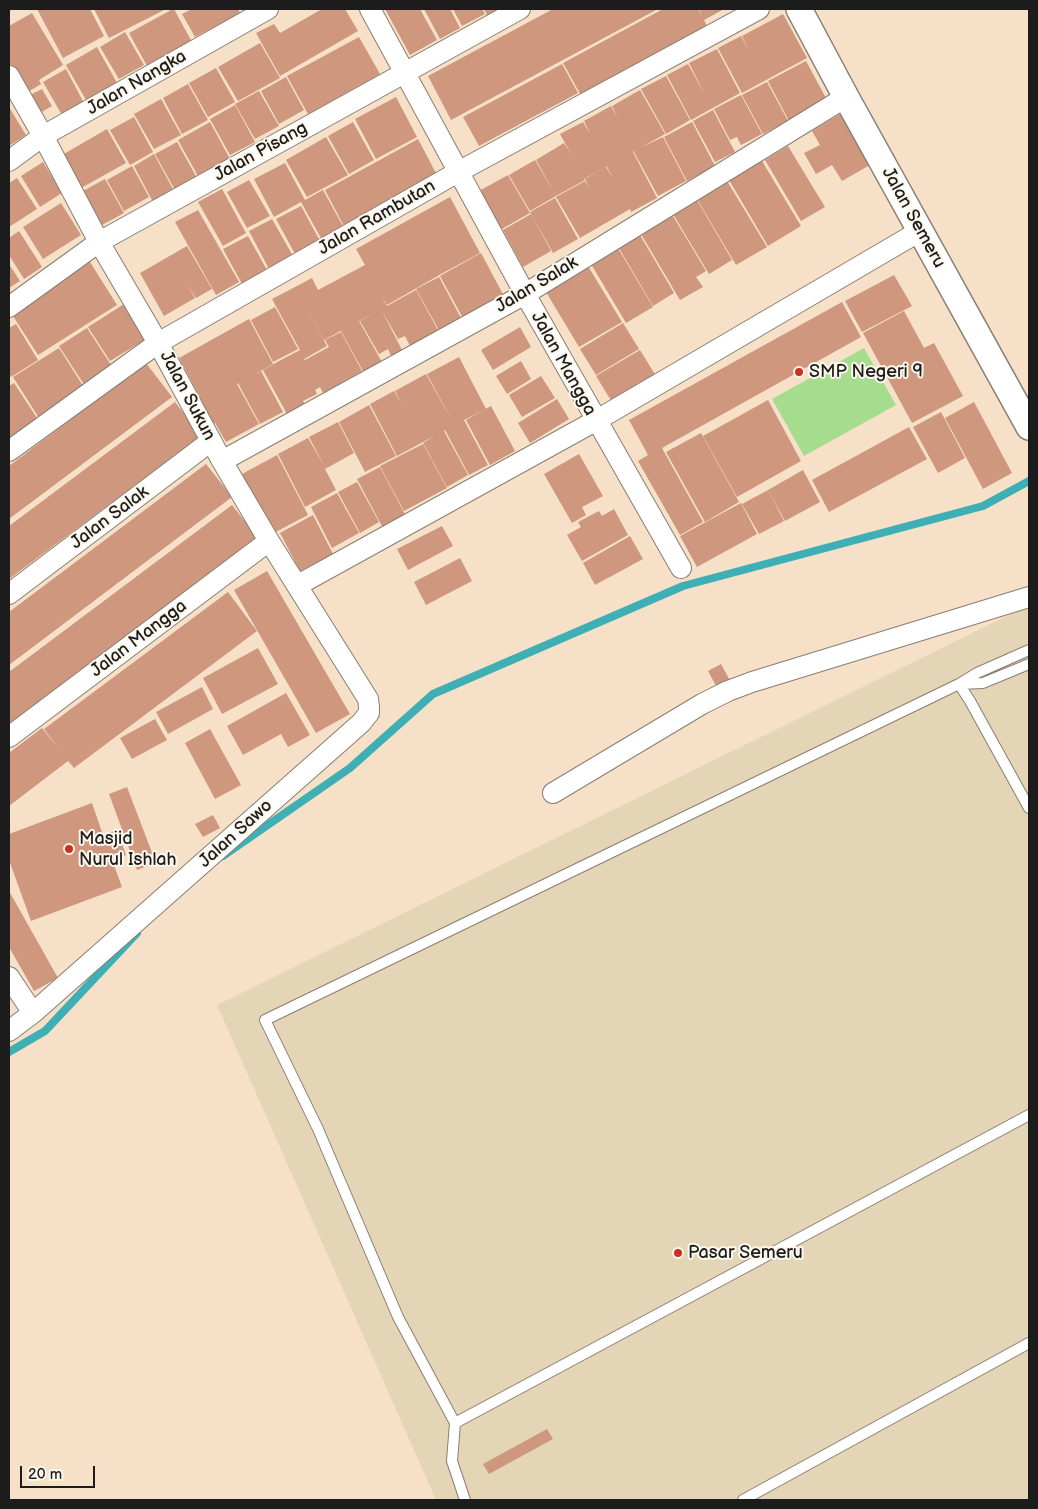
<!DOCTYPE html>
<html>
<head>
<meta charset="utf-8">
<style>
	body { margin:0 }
	#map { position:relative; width:1038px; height:1509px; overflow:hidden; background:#f6e1c8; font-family:"Balsamiq Sans",sans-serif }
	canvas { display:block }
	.frame { position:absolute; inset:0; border:10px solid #1c1c1c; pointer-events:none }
	.scale { position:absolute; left:20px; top:1466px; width:75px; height:22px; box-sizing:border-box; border:2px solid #1c1c1c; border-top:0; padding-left:6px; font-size:15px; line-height:18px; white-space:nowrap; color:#1c1c1c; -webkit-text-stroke:4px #fbf7ec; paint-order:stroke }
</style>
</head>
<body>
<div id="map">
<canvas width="1038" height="1509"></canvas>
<div class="frame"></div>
<div class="scale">20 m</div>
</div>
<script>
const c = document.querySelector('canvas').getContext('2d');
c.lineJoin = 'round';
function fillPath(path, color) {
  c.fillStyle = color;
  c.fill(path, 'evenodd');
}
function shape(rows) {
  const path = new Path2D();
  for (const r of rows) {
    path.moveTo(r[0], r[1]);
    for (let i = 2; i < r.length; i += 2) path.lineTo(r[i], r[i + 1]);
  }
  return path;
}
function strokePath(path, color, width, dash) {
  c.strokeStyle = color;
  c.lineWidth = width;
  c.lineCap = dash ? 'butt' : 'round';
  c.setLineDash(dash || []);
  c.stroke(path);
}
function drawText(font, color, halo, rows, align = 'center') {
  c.font = font + ' "Balsamiq Sans",sans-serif';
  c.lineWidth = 4;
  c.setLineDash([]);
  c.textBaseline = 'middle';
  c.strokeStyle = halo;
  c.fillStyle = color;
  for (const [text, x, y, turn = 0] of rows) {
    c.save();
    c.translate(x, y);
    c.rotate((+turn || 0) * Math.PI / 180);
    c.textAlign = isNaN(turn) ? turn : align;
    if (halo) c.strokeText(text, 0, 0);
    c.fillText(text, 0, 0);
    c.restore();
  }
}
const built = shape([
	[1029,605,1029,1500,436,1500,217,1005]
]);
const green = shape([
	[864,348,896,405,804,456,772,399]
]);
const stream = shape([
	[223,856,350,768,433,694,683,586,983,506,1029,481],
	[9,1052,45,1031,137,933]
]);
const building = shape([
	[37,9,90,9,104,36,63,58],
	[94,9,166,9,109,38],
	[173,9,174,9,192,42,147,66,129,33],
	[192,9,238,9,240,13,195,37,182,14],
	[322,9,345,9,358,31,280,76,256,33,274,24,280,33],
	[385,9,420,9,437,40,410,55],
	[424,9,450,9,460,28,440,39],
	[453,9,482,9,485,14,462,26],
	[484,9,504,9,488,17],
	[553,9,658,9,451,120,428,76],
	[663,9,698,9,702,16,699,9,724,9,704,20,709,30,583,99,563,63],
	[32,13,63,65,39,80,41,84,23,95,9,71,9,26],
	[783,14,807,58,742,93,718,48,741,36,748,49,742,36],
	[125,32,144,65,119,79,100,47],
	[359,37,380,74,308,114,287,76],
	[260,43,280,78,238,101,218,67],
	[97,47,117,83,86,100,66,65],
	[717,49,740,93,691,120,667,75,688,64,705,95,689,63],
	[806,61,827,100,789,121,768,81],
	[562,64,578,93,479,146,463,117],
	[216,68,235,102,208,117,189,83],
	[66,69,84,103,62,115,43,82],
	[666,76,690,120,666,134,641,89],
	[286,77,304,110,279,124,261,91],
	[767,82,788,121,763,134,742,95],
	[188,84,208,120,182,134,163,98],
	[42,89,52,106,38,114,28,96],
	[640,90,665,134,642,147,663,137,686,181,658,196,634,152,636,150,633,152,657,198,631,212,630,209,580,238,556,197,585,181,590,189,585,179,606,167,614,180,607,167,608,166,584,179,585,180,556,196,536,160,564,143,571,154,560,134,583,122,590,134,584,121,611,106,618,119,612,106],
	[259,91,279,126,255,139,235,104],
	[741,95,762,134,741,145,737,137,730,140,714,109],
	[396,97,417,137,376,159,355,119],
	[161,99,181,135,154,149,134,114],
	[235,105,255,142,230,155,210,119],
	[9,107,26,135,9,146],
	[713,110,735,152,715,162,693,121],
	[840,114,870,165,842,181,832,165,816,174,804,153,820,145,812,131],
	[134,117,153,152,130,165,110,130],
	[210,122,230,159,198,176,178,140],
	[353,122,374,160,349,174,328,136],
	[692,122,715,166,687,181,664,137],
	[107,129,126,163,81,188,62,155],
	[326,137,348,175,307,197,286,160],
	[418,139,438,177,345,228,325,190],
	[177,142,197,178,175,190,155,154],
	[788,146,825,207,801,221,765,160],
	[154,154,174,191,153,202,134,166],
	[535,160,556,196,530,211,509,175],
	[762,161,801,226,768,246,729,180],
	[43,162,62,193,40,207,21,176],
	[285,163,305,200,323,190,344,228,322,240,301,202,274,217,254,179],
	[132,166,149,197,124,211,107,180],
	[508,175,530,213,495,233,479,191],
	[17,178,37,209,9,227,9,183],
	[105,179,124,213,102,225,83,191],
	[249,180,270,216,247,228,227,192],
	[727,181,767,247,736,265,697,199],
	[222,189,246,233,223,246,198,202],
	[450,197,480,253,443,273,435,258,443,273,387,305,380,294,387,306,416,290,439,332,411,348,405,336,398,339,381,309,403,352,392,358,388,349,379,354,360,321,374,313,324,340,295,287,312,278,318,290,365,265,356,249],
	[555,198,578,239,553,253,530,212],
	[697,200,732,260,709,274,673,214],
	[61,203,81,235,43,259,23,227],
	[301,206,320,241,295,254,276,219],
	[198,210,239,282,216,295,175,222],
	[531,214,551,251,523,267,503,230],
	[673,216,706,271,696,277,703,287,680,300,641,234],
	[272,219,293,256,269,269,249,231],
	[19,231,42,267,24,279,9,255,9,238],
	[640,235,674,293,653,306,619,248],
	[248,236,267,270,242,284,223,249],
	[187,246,212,289,196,298,188,286,195,298,164,316,140,273],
	[618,248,653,307,626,323,591,264],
	[481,253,505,298,464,320,440,276],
	[90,262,117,305,38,355,11,313],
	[9,264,20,281,9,288],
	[588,266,622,322,579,347,546,292],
	[894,275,912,306,862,332,845,301],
	[439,277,462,320,440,332,416,289],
	[295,287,327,346,304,359,305,360,329,347,325,340,341,332,362,371,323,393,320,387,315,390,317,394,303,401,305,404,287,414,263,370,281,360,288,372,281,360,300,350,272,299],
	[842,302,861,337,662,448,703,522,680,535,638,461,648,455,629,420],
	[124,304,146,339,110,361,88,327],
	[275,307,298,349,273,362,251,320],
	[904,311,924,348,934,343,963,396,912,423,863,333],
	[249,319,273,364,248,378,261,371,283,412,260,424,238,383,237,384,259,424,226,442,215,423,210,426,199,406,203,403,179,358],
	[359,321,383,364,364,373,341,331],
	[623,323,639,349,596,375,580,349],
	[16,324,38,360,11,377,9,372,9,328],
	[520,327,531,347,493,370,481,350],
	[87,328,113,368,85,386,59,346],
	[59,348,85,389,39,418,13,377],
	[640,350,656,376,612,402,596,376],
	[459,357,486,409,464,420,488,465,469,475,445,430,444,431,468,475,447,487,423,443,436,435,397,456,370,404,394,391,402,405,395,391,426,374,455,426,427,374],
	[521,361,531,379,507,394,496,376],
	[146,363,172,397,9,519,9,466],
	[541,376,555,398,522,417,509,395],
	[14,383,41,424,9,445,9,386],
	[557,399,569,419,530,443,518,423],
	[768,400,801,461,737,497,703,436],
	[175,402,201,436,9,579,9,526],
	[974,402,1012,473,983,489,945,418],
	[369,405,396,456,365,472,339,422],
	[491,406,515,451,490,465,466,420],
	[941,412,965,458,938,473,913,427],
	[338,422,354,453,325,469,336,490,305,507,278,454,308,438,325,467,309,437],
	[909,427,927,459,829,512,812,480],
	[701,433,739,502,705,522,666,452],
	[423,444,447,488,404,511,380,466],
	[579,454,603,496,582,507,586,515,572,523,544,474],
	[277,455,308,515,268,536,265,518,242,474],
	[206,464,232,497,9,665,9,612],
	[380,467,407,518,384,530,357,479],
	[803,470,820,502,785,521,768,490],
	[357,482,379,522,360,533,338,492],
	[768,490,784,521,759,534,742,504],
	[337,493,359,533,332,548,311,507],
	[741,503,757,534,697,567,680,536],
	[232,505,258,538,9,725,9,672],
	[614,509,628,535,582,561,567,535,581,527,578,522,599,511,602,516],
	[313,515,333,554,300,571,280,533],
	[442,526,453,546,408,570,397,549],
	[630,536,643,559,595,585,583,563],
	[460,558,472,581,426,605,414,582],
	[267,571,350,714,316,733,234,590],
	[228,592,257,631,74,768,68,761,9,806,9,753,42,728,58,748,44,729],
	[258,648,278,684,222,714,203,678],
	[721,664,733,686,720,693,708,671],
	[202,687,213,709,168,734,156,712],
	[286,693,310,735,288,747,281,734,243,755,227,726],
	[155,719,167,740,132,759,120,738],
	[210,729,241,785,215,799,185,743],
	[127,787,156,863,137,870,109,794],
	[92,803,103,835,117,830,126,855,112,860,122,887,31,921,9,860,9,834],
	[213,815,220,828,203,837,195,824],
	[9,891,58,978,34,991,9,947],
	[547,1429,553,1439,489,1474,483,1464]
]);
const service = shape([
	[1029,650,977,673,959,684,265,1020,318,1129,398,1317,455,1423,1029,1115],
	[1029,664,983,683,959,684,970,701,1029,808],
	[455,1423,452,1461,465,1500],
	[743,1500,1029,1343]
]);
const minor = shape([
	[370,9,525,294,681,568],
	[9,76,43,136,99,242,158,343,222,461,269,541,368,699,369,707,369,713,361,723,33,1013,9,1031],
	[9,161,43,136,268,9],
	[9,307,99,242,520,9],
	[9,451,158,343,458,172,759,9],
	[222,461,525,294,846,97],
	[298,585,597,420,920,231],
	[9,594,211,441],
	[9,737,269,541],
	[553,793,702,704,728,691,752,682,1029,597],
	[9,977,33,1013]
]);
const tertiary = shape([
	[799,9,846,97,1029,427]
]);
const markers = [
	[799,372,5,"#c8321e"],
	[69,849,5,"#c8321e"],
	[678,1253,5,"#c8321e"]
];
const streetNames = [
	["Jalan Nangka",137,83,-30],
	["Jalan Pisang",261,152,-29],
	["Jalan Rambutan",377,218,-30],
	["Jalan Semeru",913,218,61],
	["Jalan Salak",537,285,-31],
	["Jalan Mangga",563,364,61],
	["Jalan Sukun",187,396,62],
	["Jalan Salak",110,518,-37],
	["Jalan Mangga",139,639,-37],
	["Jalan Sawo",236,834,-42]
];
const poiNames = [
	["SMP Negeri 9",809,372],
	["Masjid",79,839],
	["Nurul Ishlah",79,860],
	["Pasar Semeru",688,1253]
];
fillPath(built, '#e5d5b7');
fillPath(green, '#a5dc8d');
strokePath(stream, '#3dafb5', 8);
fillPath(building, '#ce977e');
strokePath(service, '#897e72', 12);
strokePath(minor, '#897e72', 22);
strokePath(tertiary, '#897e72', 28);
strokePath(service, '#fff', 10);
strokePath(minor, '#fff', 20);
strokePath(tertiary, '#fff', 25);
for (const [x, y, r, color] of markers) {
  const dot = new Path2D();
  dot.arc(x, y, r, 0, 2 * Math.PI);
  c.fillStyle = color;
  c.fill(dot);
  strokePath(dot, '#fbf7ec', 2);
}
drawText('18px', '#1c1c1c', '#fbf7ec', streetNames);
drawText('18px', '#1c1c1c', '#fbf7ec', poiNames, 'left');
</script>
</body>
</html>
